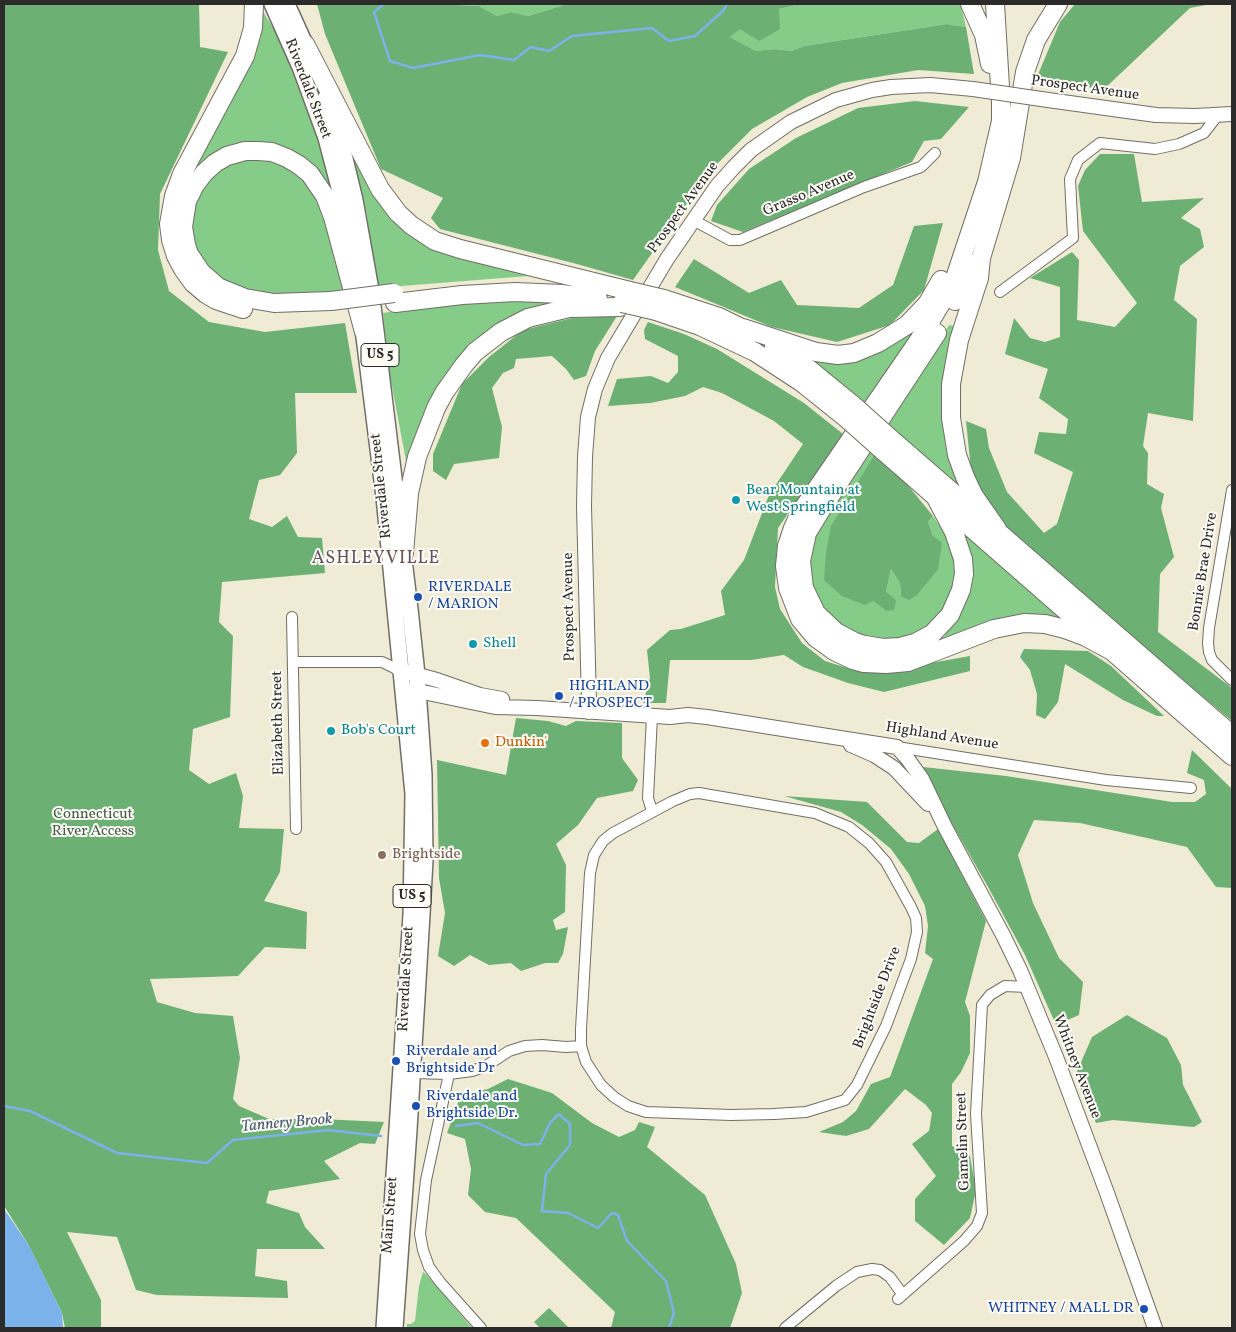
<!DOCTYPE html>
<html>
<head>
<meta charset="utf-8">
<style>
	body { margin:0 }
	#map { position:relative; width:1236px; height:1332px; overflow:hidden; background:#f0ebd4; font-family:Vollkorn,serif }
	canvas { display:block }
	.frame { position:absolute; inset:0; border:5px solid #2b2b2b; pointer-events:none }
</style>
</head>
<body>
<div id="map">
<canvas width="1236" height="1332"></canvas>
<div class="frame"></div>
</div>
<script>
const c = document.querySelector('canvas').getContext('2d');
c.lineJoin = 'round';
function fillPath(path, color) {
  c.fillStyle = color;
  c.fill(path, 'evenodd');
}
function shape(rows) {
  const path = new Path2D();
  for (const r of rows) {
    path.moveTo(r[0], r[1]);
    for (let i = 2; i < r.length; i += 2) path.lineTo(r[i], r[i + 1]);
  }
  return path;
}
function strokePath(path, color, width, dash) {
  c.strokeStyle = color;
  c.lineWidth = width;
  c.lineCap = dash ? 'butt' : 'round';
  c.setLineDash(dash || []);
  c.stroke(path);
}
function drawText(font, color, halo, rows, align = 'center') {
  c.font = font + ' Vollkorn,serif';
  c.lineWidth = 4;
  c.setLineDash([]);
  c.textBaseline = 'middle';
  c.strokeStyle = halo;
  c.fillStyle = color;
  for (const [text, x, y, turn = 0] of rows) {
    c.save();
    c.translate(x, y);
    c.rotate((+turn || 0) * Math.PI / 180);
    c.textAlign = isNaN(turn) ? turn : align;
    if (halo) c.strokeText(text, 0, 0);
    c.fillText(text, 0, 0);
    c.restore();
  }
}
const green = shape([
	[435,4,567,4,528,16,511,12,497,16,479,6],
	[801,4,959,4,961,6,966,27,947,24,804,46,792,51,775,49,756,51,730,37,740,28,779,9],
	[260,7,277,34,301,88,326,163,334,197,328,191,250,146,182,188],
	[349,140,388,213,525,272,528,276,376,288,367,215],
	[254,158,275,160,295,169,316,193,338,260,344,292,266,299,213,278,196,258,189,231,191,203,207,178,230,162],
	[489,301,571,301,476,345,407,466,390,376,383,313,439,304],
	[924,321,868,408,800,355,826,363,856,361,886,349],
	[949,325,959,327,951,355,962,490,887,426,889,420],
	[869,449,875,454,873,601,886,611,886,592,891,569,900,583,901,596,933,536,928,522,933,516,949,540,957,566,955,589,948,609,932,627,910,639,885,643,839,628,822,610,811,588,808,565,814,537],
	[966,532,1073,623,1051,620,930,645,945,636,962,536],
	[423,1272,426,1274,472,1328,407,1328,407,1324,411,1324,415,1321,419,1286]
]);
const forest = shape([
	[4,4,199,4,200,47,228,52,160,194,158,250,169,291,209,322,265,332,345,323,357,393,295,393,297,453,280,475,259,480,249,519,272,527,287,516,298,537,322,538,325,573,222,582,219,622,233,636,230,717,193,729,189,770,209,784,236,773,243,796,239,828,284,829,280,872,264,901,307,912,306,949,265,947,238,976,150,979,157,1002,195,1013,233,1016,240,1058,233,1099,239,1106,269,1119,321,1119,384,1122,375,1144,360,1143,324,1161,340,1179,269,1191,266,1203,299,1213,305,1227,325,1249,257,1249,255,1276,287,1281,288,1298,157,1295,136,1290,117,1237,67,1232,101,1300,101,1328,65,1328,62,1313,28,1244,4,1206],
	[317,4,435,4,479,6,497,16,511,12,528,16,567,4,801,4,779,9,780,29,759,41,740,29,730,37,756,51,775,49,792,51,804,46,947,24,966,27,974,74,918,70,842,83,807,97,752,129,710,171,633,280,577,264,440,229,431,218,443,198,381,169,325,34],
	[1075,4,1211,4,1190,8,1103,90,1037,77,1060,22],
	[915,101,969,107,941,139,924,141,912,162,743,232,711,221,717,205,749,169,796,138,858,108],
	[1100,154,1134,154,1142,202,1204,198,1181,218,1200,229,1204,247,1180,266,1174,300,1197,319,1193,421,1148,413,1143,446,1148,453,1147,484,1164,494,1161,508,1174,557,1160,574,1158,632,1232,688,1232,721,1107,617,1013,535,972,480,966,421,986,429,989,448,1007,492,1044,533,1057,524,1073,472,1034,453,1039,432,1066,434,1068,419,1039,398,1048,369,1005,354,1014,318,1030,338,1045,342,1060,337,1060,287,1030,278,1072,252,1079,260,1077,320,1115,327,1137,303,1083,231,1078,186,1085,170],
	[943,223,924,290,890,325,837,342,772,327,675,287,694,259,749,293,781,280,797,305,859,308,893,285,914,226],
	[617,316,595,351,586,376,574,380,566,369,552,356,516,359,514,368,503,373,492,388,502,427,499,458,454,464,446,480,433,471,433,454,462,384,489,357,523,330,572,318],
	[648,322,684,334,717,349,804,403,843,434,778,528,775,587,780,609,802,643,825,661,857,671,893,673,931,663,970,656,970,671,884,692,848,683,803,667,784,655,751,660,670,660,666,703,643,703,650,678,647,650,670,630,681,629,725,615,721,591,744,560,769,495,803,444,774,421,722,393,703,387,685,396,650,403,608,406,617,379,651,376,668,383,678,372,678,356,645,339,644,330],
	[875,454,906,483,933,516,928,522,933,536,942,543,938,569,917,595,909,600,901,596,900,583,891,569,886,592,896,600,894,610,886,611,873,601,865,605,842,596,824,580,826,553,831,526],
	[1024,649,1088,651,1111,666,1164,716,1157,716,1123,700,1065,664,1058,702,1045,719,1036,715,1037,694,1030,670,1020,657],
	[516,718,548,721,566,726,576,721,622,723,622,758,638,780,633,791,597,798,578,825,556,844,566,865,565,912,553,920,556,930,568,927,563,954,558,963,545,963,521,971,511,963,489,965,470,955,454,966,438,956,445,913,439,878,437,760,506,775],
	[1192,750,1232,789,1232,888,1216,887,1187,847,1080,823,1034,820,1018,855,1033,903,1059,958,1083,982,1079,1015,1056,1025,1025,955,987,885,935,794,923,767,1006,776,1172,802,1195,802,1206,794,1204,780,1187,773],
	[784,796,867,802,907,842,919,843,938,829,986,921,965,1002,970,1016,970,1053,961,1072,952,1084,952,1146,970,1156,976,1190,970,1218,944,1245,915,1221,915,1199,936,1176,912,1144,929,1131,932,1113,926,1105,905,1089,869,1129,846,1136,819,1132,843,1122,856,1111,871,1084,890,1077,933,959,925,953,928,926,925,906,909,874,891,849,862,825,841,812],
	[1127,1015,1167,1038,1181,1065,1183,1085,1202,1122,1194,1127,1113,1120,1096,1123,1075,1076,1092,1037],
	[508,1079,552,1093,592,1123,619,1137,635,1130,639,1122,655,1127,647,1147,705,1195,736,1264,742,1293,730,1328,611,1328,615,1312,516,1218,485,1212,468,1195,471,1169,465,1139,447,1133,461,1095,488,1089],
	[549,1308,569,1328,540,1328,534,1322]
]);
const water = shape([
	[4,1209,28,1244,62,1313,63,1328,4,1328]
]);
const stream = shape([
	[384,4,374,12,390,61,413,68,480,55,514,60,531,47,549,51,572,36,652,28,669,41,695,36,723,11,727,4],
	[4,1106,30,1111,117,1153,207,1163,233,1140,328,1130,381,1136],
	[456,1126,478,1123,523,1145,540,1144,550,1123,559,1114,570,1124,570,1145,546,1174,542,1211,568,1213,598,1228,612,1213,618,1215,627,1241,666,1281,674,1313,669,1328]
]);
const street = shape([
	[693,220,730,240,740,240,864,187,921,167,935,153],
	[1000,292,1073,238,1070,179,1078,160,1100,143,1155,149,1179,144,1204,133,1218,115],
	[1232,490,1209,628,1208,643,1209,652,1212,660,1232,680],
	[292,617,296,829],
	[293,662,382,662,399,670],
	[652,716,648,798,652,811],
	[897,747,1106,780,1191,788],
	[699,793,815,813,849,827,869,843,886,862,911,907,916,918,917,932,911,959,886,1026,857,1085,845,1100,806,1112,774,1114,731,1115,646,1112,628,1106,614,1097,601,1085,586,1062,581,1046,581,1029,590,873,594,855,603,841,613,833,673,801,690,794,699,793],
	[412,1073,449,1074,472,1071,486,1066,509,1051,525,1046,542,1045,566,1047,581,1046],
	[449,1074,426,1180,420,1234,423,1250,429,1267,440,1282,481,1328],
	[898,1299,964,1241,977,1226,982,1213,976,1114,982,1005,990,995,1005,986,1027,987],
	[785,1328,836,1286,857,1272,872,1269,880,1270,890,1277,903,1295]
]);
const secondary = shape([
	[1048,100,1156,115,1195,116,1232,114],
	[399,670,437,680,480,695,502,699],
	[408,691,418,691,495,707,537,708,670,717,688,715,707,717,897,747,907,758,922,779,945,827,1003,935,1020,970,1056,1057,1107,1193,1155,1328],
	[588,712,589,703,584,506,585,457,588,417,595,389,608,358,667,259,717,186,734,167,751,150,791,122,836,100,872,90,891,87,930,85,973,89],
	[851,745,874,755,894,768,928,804]
]);
const primary = shape([
	[272,4,300,67,326,138,348,222,358,286],
	[287,4,310,55],
	[326,97,341,142,355,200,371,290,410,609,417,675,424,775,425,860,422,914,409,1130,395,1328],
	[362,321,384,497,413,794,411,915,384,1328]
]);
const highway = shape([
	[970,4,984,35,990,64],
	[995,4,1001,103,1001,121,987,182,955,278,946,295,919,340,800,513,793,528,787,546,785,566,788,588,800,619,816,638,834,651,853,660,864,663,886,664,908,662,994,629,1024,623,1045,624,1065,629,1084,636,1112,651],
	[305,44,380,189,398,213,411,225,435,241,460,249,630,291],
	[664,299,719,317,752,333],
	[331,301,274,303,245,298,218,287,201,272,189,254,186,245,183,227,187,201,195,185,204,173,215,163,227,156,245,151,258,151,272,152,287,158,299,165,310,174,325,196,333,217,364,332],
	[955,301,981,258],
	[395,303,462,295,515,292,562,294,598,299],
	[243,309,216,300,206,294,193,283,183,269,176,256,171,240,169,224,174,196,182,174,245,56,253,28,254,4],
	[656,311,700,326,755,352,801,382,846,418],
	[743,328,816,352,838,355,854,353,878,343,907,325,927,304,941,280],
	[774,346,809,369,853,405],
	[890,438,1232,735],
	[882,450,1232,756],
	[935,496,954,532,963,559,964,574,961,590,950,615,932,634,915,643,900,647,883,648,865,645,855,642,836,632,816,613,804,588,801,561,807,533,821,510,937,333],
	[997,529,974,496,965,477,957,455,951,418,951,384,959,340,979,278,981,258,1011,158,1025,72,1036,40,1058,4],
	[404,553,409,493,417,457,436,408,444,393,464,365,475,352,501,332,528,318,569,308,620,307]
]);
const secondaryBridge = shape([
	[973,89,1048,100]
]);
const highwayBridge = shape([
	[630,291,664,299],
	[331,301,394,293],
	[622,303,656,311],
	[853,405,890,438],
	[846,418,882,450]
]);
const markers = [
	[736,500,5,"#0f9aa8"],
	[418,597,5,"#1a4fb4"],
	[473,644,5,"#0f9aa8"],
	[559,696,5,"#1a4fb4"],
	[331,731,5,"#0f9aa8"],
	[485,743,5,"#e8710a"],
	[382,855,5,"#8d6e63"],
	[396,1061,5,"#1a4fb4"],
	[416,1106,5,"#1a4fb4"],
	[1144,1309,5,"#1a4fb4"]
];
const shields = [
	[380,355,38],
	[412,896,38]
];
const shieldNames = [
	["US 5",380,355],
	["US 5",412,896]
];
const streetNames = [
	["Riverdale Street",307,89,69],
	["Prospect Avenue",1085,89,8],
	["Grasso Avenue",809,194,-23],
	["Prospect Avenue",684,208,-54],
	["Riverdale Street",382,486,-96],
	["Bonnie Brae Drive",1204,572,-81],
	["Prospect Avenue",570,607,-91],
	["Elizabeth Street",279,723,-91],
	["Highland Avenue",942,737,9],
	["Riverdale Street",407,979,-87],
	["Brightside Drive",878,998,-69],
	["Whitney Avenue",1076,1067,69],
	["Gamelin Street",964,1141,-92],
	["Main Street",391,1215,-86]
];
const cultureNames = [
	["Bear Mountain at",746,491],
	["West Springfield",746,508],
	["Shell",483,644],
	["Bob's Court",341,731]
];
const transitNames = [
	["RIVERDALE",428,588],
	["/ MARION",428,605],
	["HIGHLAND",569,687],
	["/ PROSPECT",569,704],
	["Riverdale and",406,1052],
	["Brightside Dr",406,1069],
	["Riverdale and",426,1097],
	["Brightside Dr.",426,1114],
	["WHITNEY / MALL DR",1134,1309,"right"]
];
const foodNames = [
	["Dunkin'",495,743]
];
const parkNames = [
	["Connecticut",93,815],
	["River Access",93,832]
];
const educationNames = [
	["Brightside",392,855]
];
const waterNames = [
	["Tannery Brook",287,1124,-5]
];
const quarterNames = [
	["ASHLEYVILLE",376,560]
];
fillPath(green, '#85cc88');
fillPath(forest, '#6cb074');
fillPath(water, '#7bb2ea');
strokePath(stream, '#7bb2ea', 2.5);
strokePath(street, '#706e66', 12);
strokePath(secondary, '#706e66', 16);
strokePath(primary, '#706e66', 18);
strokePath(highway, '#706e66', 20);
strokePath(street, '#fff', 10);
strokePath(secondary, '#fff', 14);
strokePath(primary, '#fff', 15);
strokePath(highway, '#fff', 18);
strokePath(secondaryBridge, '#706e66', 16, []);
strokePath(highwayBridge, '#706e66', 20, []);
strokePath(secondaryBridge, '#fff', 14);
strokePath(highwayBridge, '#fff', 18);
for (const [x, y, r, color] of markers) {
  const dot = new Path2D();
  dot.arc(x, y, r, 0, 2 * Math.PI);
  c.fillStyle = color;
  c.fill(dot);
  strokePath(dot, '#fdfcf7', 2);
}
for (const [x, y, w] of shields) {
  const box = new Path2D();
  box.roundRect(x - w / 2, y - 11.5, w, 23, 4);
  c.fillStyle = '#fdfcf7';
  c.fill(box);
  strokePath(box, '#2b2b2b', 1);
}
drawText('bold 14px', '#2b2b2b', null, shieldNames);
drawText('15px', '#2b2b2b', '#fdfcf7', streetNames);
drawText('15px', '#0d838f', '#fdfcf7', cultureNames, 'left');
drawText('15px', '#164399', '#fdfcf7', transitNames, 'left');
drawText('15px', '#c56008', '#fdfcf7', foodNames, 'left');
drawText('15px', '#465b47', '#fdfcf7', parkNames);
drawText('15px', '#785e54', '#fdfcf7', educationNames, 'left');
drawText('italic 16px', '#475a6e', '#fdfcf7', waterNames);
c.letterSpacing = '1px';
drawText('18px', '#64525c', '#fdfcf7', quarterNames);
c.letterSpacing = '0px';
</script>
</body>
</html>
